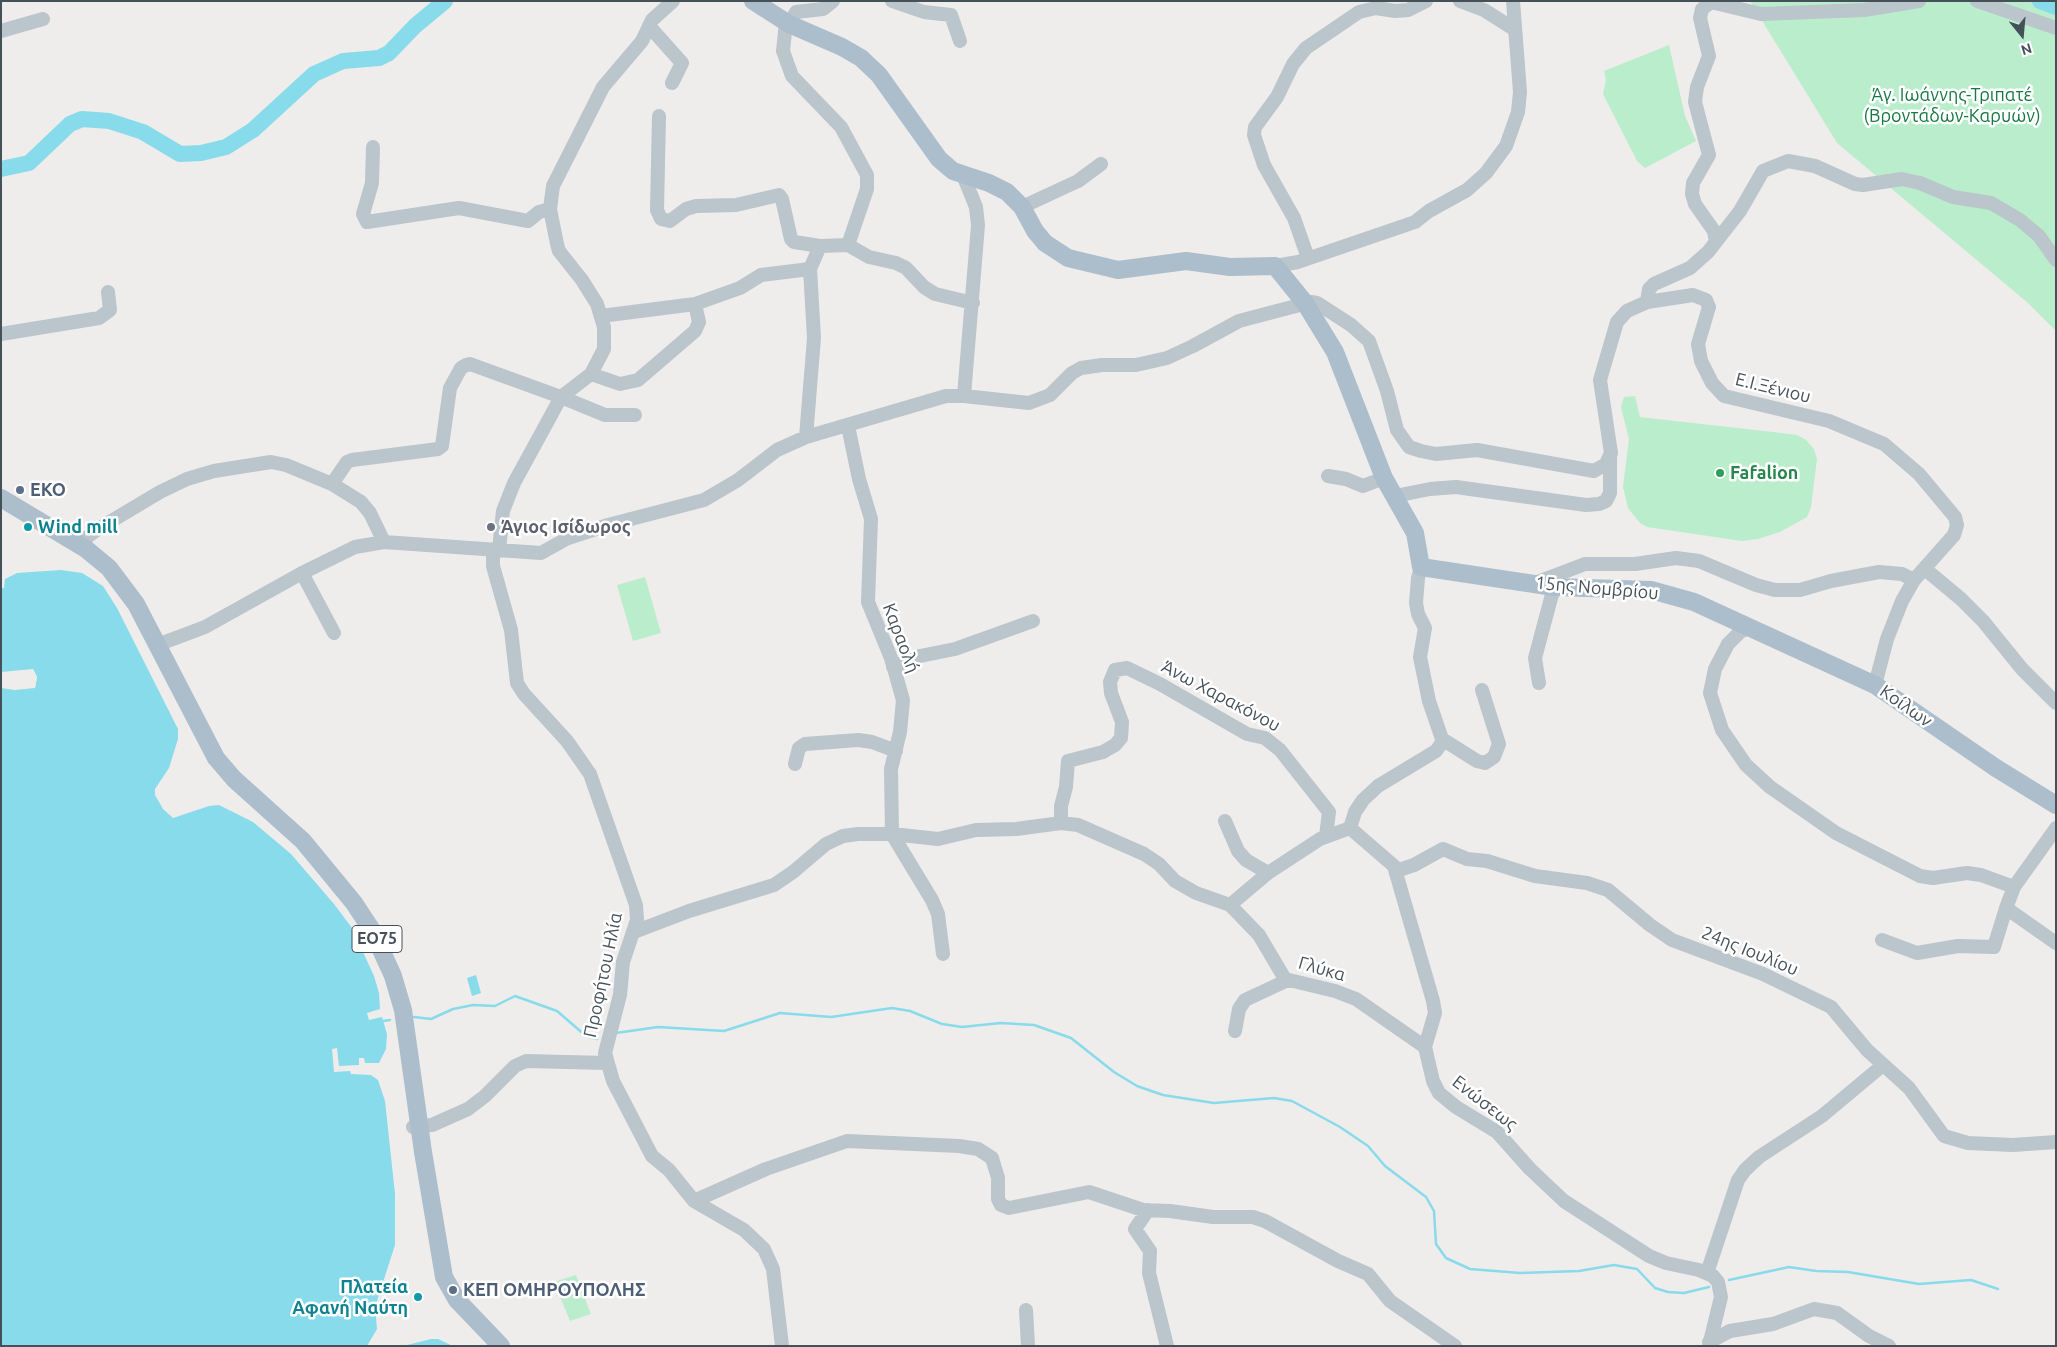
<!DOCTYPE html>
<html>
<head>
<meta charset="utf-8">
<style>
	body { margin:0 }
	#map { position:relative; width:2057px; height:1347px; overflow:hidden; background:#efecec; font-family:Ubuntu,sans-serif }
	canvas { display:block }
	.frame { position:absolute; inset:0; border:2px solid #455159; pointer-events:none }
	.north { position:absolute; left:1997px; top:10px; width:50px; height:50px; -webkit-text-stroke:4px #fff; paint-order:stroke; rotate:163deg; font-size:14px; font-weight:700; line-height:20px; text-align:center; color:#455159 }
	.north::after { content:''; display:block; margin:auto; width:18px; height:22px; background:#455159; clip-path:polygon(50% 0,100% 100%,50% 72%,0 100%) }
</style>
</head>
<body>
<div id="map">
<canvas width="2057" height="1347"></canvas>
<div class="frame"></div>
<div class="north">N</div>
</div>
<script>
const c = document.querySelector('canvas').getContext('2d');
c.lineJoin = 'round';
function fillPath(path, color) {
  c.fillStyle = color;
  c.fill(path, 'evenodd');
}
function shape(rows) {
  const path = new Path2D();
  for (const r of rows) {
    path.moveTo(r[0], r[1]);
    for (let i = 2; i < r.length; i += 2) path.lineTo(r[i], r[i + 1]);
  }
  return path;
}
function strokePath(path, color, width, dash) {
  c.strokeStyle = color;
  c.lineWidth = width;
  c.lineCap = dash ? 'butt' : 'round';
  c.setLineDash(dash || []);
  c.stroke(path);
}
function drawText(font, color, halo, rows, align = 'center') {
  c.font = font + ' Ubuntu,sans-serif';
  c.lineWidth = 5;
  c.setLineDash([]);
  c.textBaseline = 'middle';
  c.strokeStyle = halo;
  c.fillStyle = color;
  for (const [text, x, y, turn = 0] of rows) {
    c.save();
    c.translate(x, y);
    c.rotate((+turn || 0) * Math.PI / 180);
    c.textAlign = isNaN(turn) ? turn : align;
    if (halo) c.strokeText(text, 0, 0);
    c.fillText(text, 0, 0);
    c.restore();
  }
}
const green = shape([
	[1750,1,2056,1,2056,331,2028,303,1837,143],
	[1669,45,1685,116,1696,141,1645,168,1637,161,1603,94,1606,80,1604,71],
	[1635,396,1640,417,1773,432,1797,435,1806,440,1814,449,1817,459,1811,507,1807,517,1780,532,1758,539,1742,541,1647,527,1640,523,1628,508,1623,487,1629,439,1621,407,1624,397],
	[645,577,661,633,633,641,617,585],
	[576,1275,591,1314,570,1321,554,1282]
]);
const water = shape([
	[61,570,82,573,103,586,117,608,178,729,178,739,169,768,155,789,155,795,163,809,173,818,209,806,219,805,253,822,291,854,334,904,352,928,374,976,379,993,380,1009,367,1013,369,1020,382,1017,387,1034,386,1049,379,1063,365,1063,364,1058,359,1058,359,1065,339,1066,337,1048,332,1049,334,1072,350,1071,351,1074,371,1075,378,1080,385,1101,395,1194,395,1245,375,1307,377,1329,367,1346,1,1346,1,688,35,688,37,677,33,669,1,672,1,588,4,588,5,579,17,573],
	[476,975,481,993,472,996,467,978],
	[431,1339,438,1339,453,1346,403,1346]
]);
const pier = shape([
	[33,669,37,677,35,688,15,690,1,688,1,686,14,688,33,686,35,677]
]);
const stream = shape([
	[414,1017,431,1019,453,1009,473,1005,495,1006,515,996,557,1011,586,1036,597,1039],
	[383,1021,390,1020],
	[616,1033,658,1027,724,1031,780,1013,831,1017,892,1008,910,1011,942,1024,962,1027,1001,1023,1034,1025,1071,1038,1114,1072,1137,1086,1163,1095,1214,1103,1274,1098,1292,1101,1340,1127,1368,1146,1385,1166,1426,1197,1434,1211,1436,1244,1446,1258,1470,1269,1520,1273,1579,1271,1614,1265,1637,1269,1655,1288,1668,1292,1684,1293,1709,1287],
	[1729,1280,1789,1267,1816,1271,1848,1272,1919,1284,1971,1280,1998,1289]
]);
const river = shape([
	[2040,1,2056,7],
	[1,169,29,163,70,124,82,119,109,121,143,132,180,154,201,153,226,147,253,130,314,74,343,61,379,58,389,53,415,26,445,1]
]);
const minor = shape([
	[892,1,924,12,951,15,960,41],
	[1460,1,1484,10,1514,29],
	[1977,1,2056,28],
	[789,24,796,12,823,9,833,1],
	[649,26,682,63,672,83],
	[1,31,43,19],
	[659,116,657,210,661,219,670,221,686,209,696,206,736,205,779,195,782,199,791,239,794,242,820,246,848,245,867,189,867,175,841,127,792,76,783,51,786,22],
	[373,147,372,183,363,214,367,222,459,208,528,221,539,212,550,209],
	[963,175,976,207,978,225,964,396],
	[1022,207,1078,181,1101,164],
	[1716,242,1714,231,1695,204,1692,194,1693,183,1709,155,1695,102,1697,87,1709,56,1700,18,1702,9,1710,3,1715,3,1761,14,1864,10,1919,1],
	[848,245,869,257,896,263,906,268,924,287,935,294,973,303],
	[1308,258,1294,218,1264,165,1254,135,1255,127,1277,97,1293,64,1306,48,1359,12,1376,8,1395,11,1408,10,1426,1],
	[1275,266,1298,262,1415,222,1429,211,1467,190,1486,173,1506,146,1518,112,1520,92,1513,1],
	[1647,302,1649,289,1654,284,1690,268,1708,252,1740,211,1763,171,1788,161,1815,166,1855,184,1863,185,1902,179,1920,183,1953,197,1991,203,2020,220,2039,236,2056,260],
	[601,316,695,304,740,288,761,275,810,269],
	[1,334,99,318,110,310,108,292],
	[591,374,620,384,638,380,695,331,699,322,695,304],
	[848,426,859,479,871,519,868,602,891,658,903,700,900,732,891,769,892,834,932,900,938,914,943,954],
	[806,437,814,338,810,269,820,246],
	[1328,476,1346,479,1363,486,1384,478],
	[332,484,347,462,352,460,438,449,442,446,450,388,461,368,466,365,470,364,561,397,605,415,635,415],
	[1395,496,1430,489,1456,487,1586,505,1599,504,1606,501,1610,493,1610,458],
	[78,544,98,529,160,492,187,479,214,471,271,462,286,465,332,484,361,502,370,513,384,542,541,553,568,538,608,525,704,500,738,480,777,450,806,437,946,396,964,396,1029,403,1050,395,1072,373,1081,368,1102,365,1136,365,1167,358,1193,346,1239,321,1311,302,1317,303,1351,325,1369,341,1387,391,1397,430,1409,447,1421,451,1436,454,1477,450,1594,471,1606,464,1611,453,1600,380,1617,322,1627,311,1647,302,1693,295,1706,300,1709,307,1698,344,1701,361,1712,383,1724,396,1829,421,1884,444,1919,474,1955,517,1957,525,1954,535,1914,580,1902,601,1887,639,1875,685],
	[493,550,493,566,511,630,517,683,524,694,567,741,590,774,636,905,637,920,623,962,620,995,605,1053,613,1081,652,1156,669,1170,694,1201,744,1230,764,1249,773,1269,782,1346],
	[499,550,503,511,514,483,561,397,591,374,604,349,604,327,597,304,582,280,559,251,557,244,550,209,553,186,603,87,642,41,652,20,673,1],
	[1925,569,1961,599,1983,621,2022,669,2056,703],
	[302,573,334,633],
	[1535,583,1585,564,1635,564,1676,558,1699,561,1756,585,1775,590,1800,590,1831,581,1879,572,1902,574,1914,580],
	[1751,627,1740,632,1728,644,1715,669,1710,693,1722,730,1746,765,1770,787,1836,833,1920,876,1933,878,1967,873,1981,875,2014,887],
	[157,645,205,627,302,573,355,547,384,542],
	[893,667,920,656,955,649,1033,621],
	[1539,683,1535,658,1554,587],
	[1442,739,1477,761,1485,763,1494,757,1499,744,1482,690],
	[795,764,799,748,805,744,858,740,872,742,896,751],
	[1225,821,1238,851,1246,860,1268,873],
	[1061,823,1061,806,1066,787,1068,761,1103,752,1115,745,1121,738,1122,722,1111,693,1110,682,1115,670,1127,668,1160,684,1247,734,1265,738,1280,750,1329,812,1326,836],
	[1350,828,1394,866,1433,1001,1435,1013,1425,1047,1433,1081,1439,1093,1456,1107,1497,1132,1530,1169,1564,1201,1649,1256,1666,1263,1699,1270,1713,1276,1718,1282,1721,1297,1709,1346],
	[1350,828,1355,812,1363,800,1378,786,1436,751,1441,744,1442,739,1429,701,1420,657,1425,628,1418,614,1416,603,1418,578,1421,567],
	[2056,828,2014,887,2006,908,2056,943],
	[1396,871,1414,865,1443,849,1467,859,1487,861,1535,876,1587,883,1608,890,1650,925,1672,940,1763,974,1831,1007,1867,1050,1909,1088,1944,1136,1968,1143,2013,1145,2056,1142],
	[1230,905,1259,935,1285,979,1335,991,1356,999,1425,1047],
	[634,932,689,911,774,885,793,872,826,844,843,836,858,834,892,834,938,839,976,830,1016,829,1061,823,1078,825,1144,854,1159,864,1175,881,1196,893,1230,905,1268,873,1320,839,1350,828],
	[1882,940,1917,953,1958,946,1994,947,2006,908],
	[1235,1031,1239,1009,1245,1000,1288,980],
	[413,1127,432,1125,468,1109,485,1096,515,1066,526,1061,607,1063],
	[694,1201,766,1169,847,1141,959,1146,978,1149,992,1158,998,1178,998,1199,1001,1205,1009,1208,1089,1192,1143,1210,1170,1211,1213,1217,1253,1217,1265,1221,1338,1261,1368,1274,1390,1301,1455,1346],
	[1148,1210,1135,1229,1150,1251,1149,1273,1167,1346],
	[1707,1273,1738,1180,1745,1170,1759,1157,1822,1116,1883,1065],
	[1026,1310,1028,1346],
	[1709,1342,1730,1331,1773,1324,1814,1309,1837,1313,1869,1336,1889,1346]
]);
const major = shape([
	[753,1,789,24,842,47,861,58,879,75,939,159,953,171,989,183,1007,192,1022,207,1035,231,1045,243,1068,258,1118,270,1186,261,1230,267,1275,266,1305,303,1335,352,1384,478,1415,533,1421,567,1554,587,1651,590,1694,602,1875,685,1996,768,2056,805],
	[1,498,86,549,109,568,136,604,216,758,234,779,303,841,354,903,373,932,393,976,403,1010,423,1152,444,1277,457,1300,501,1346]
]);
const markers = [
	[1720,473,5,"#2e9e5b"],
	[20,490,5,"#5c6f8a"],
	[28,527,5,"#0f9aa8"],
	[491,527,5,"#6b7280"],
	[453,1290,5,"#5c6f8a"],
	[418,1297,5,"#0f9aa8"]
];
const shields = [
	[377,939,50]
];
const shieldNames = [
	["ΕΟ75",377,939]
];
const parkNames = [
	["Άγ. Ιωάννης-Τριπατέ",1952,95],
	["(Βροντάδων-Καρυών)",1952,116]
];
const streetNames = [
	["Ε.Ι.Ξένιου",1773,388,14],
	["15ης Νομβρίου",1597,588,5],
	["Καραολή",901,638,69],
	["Άνω Χαρακόνου",1221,696,28],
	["Κοίλων",1906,706,35],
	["24ης Ιουλίου",1750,951,22],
	["Γλύκα",1322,969,16],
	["Προφήτου Ηλία",603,975,-78],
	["Ενώσεως",1485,1103,38]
];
const leisureNames = [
	["Fafalion",1730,473]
];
const serviceNames = [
	["EKO",30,490],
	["ΚΕΠ ΟΜΗΡΟΥΠΟΛΗΣ",463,1290]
];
const cultureNames = [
	["Wind mill",38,527],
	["Πλατεία",408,1287,"right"],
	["Αφανή Ναύτη",408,1308,"right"]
];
const worshipNames = [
	["Άγιος Ισίδωρος",501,527]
];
fillPath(green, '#baedcb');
fillPath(water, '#88dbea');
fillPath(pier, '#efecec');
strokePath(stream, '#88dbea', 2.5);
strokePath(river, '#88dbea', 16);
strokePath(minor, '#bac5cc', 14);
strokePath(major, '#acbecb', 18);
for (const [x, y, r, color] of markers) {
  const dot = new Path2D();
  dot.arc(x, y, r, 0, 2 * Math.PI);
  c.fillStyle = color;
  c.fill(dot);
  strokePath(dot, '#fff', 2);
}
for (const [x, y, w] of shields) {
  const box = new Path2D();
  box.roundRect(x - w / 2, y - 13.5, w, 27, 4);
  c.fillStyle = '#fff';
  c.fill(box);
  strokePath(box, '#455159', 1);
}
drawText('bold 16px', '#455159', null, shieldNames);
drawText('18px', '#187842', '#fff', parkNames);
drawText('18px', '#455159', '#fff', streetNames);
drawText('bold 18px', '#27864d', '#fff', leisureNames, 'left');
drawText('bold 18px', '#4e5e75', '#fff', serviceNames, 'left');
drawText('bold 18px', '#0d838f', '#fff', cultureNames, 'left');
drawText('bold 18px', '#5b616d', '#fff', worshipNames, 'left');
</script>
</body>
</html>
